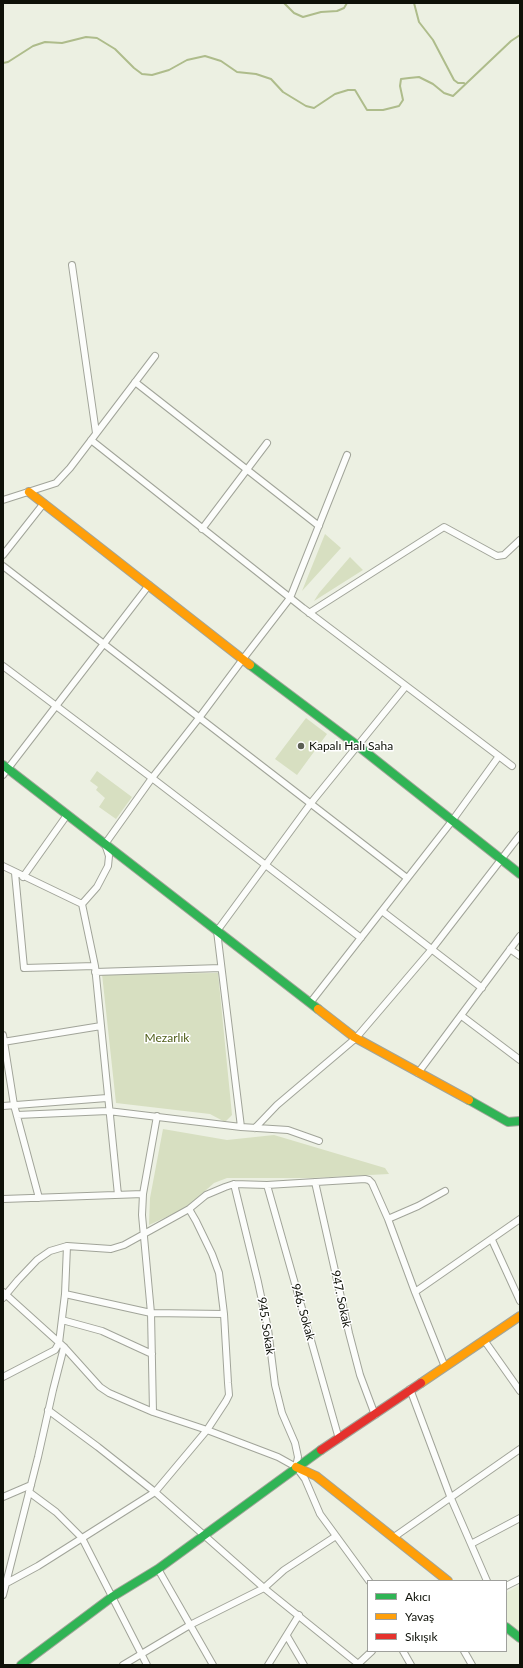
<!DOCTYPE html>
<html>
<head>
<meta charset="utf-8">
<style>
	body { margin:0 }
	#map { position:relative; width:523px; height:1668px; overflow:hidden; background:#ecf0e2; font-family:Lato,sans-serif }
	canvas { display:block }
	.frame { position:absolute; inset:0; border:4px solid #0e1108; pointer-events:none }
	.legend { position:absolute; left:367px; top:1580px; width:140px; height:72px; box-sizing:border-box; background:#fff; border:1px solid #9fa09c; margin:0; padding:5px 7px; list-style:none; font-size:12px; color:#0e1108 }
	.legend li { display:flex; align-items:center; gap:8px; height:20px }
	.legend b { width:20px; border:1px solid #9fa09c }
</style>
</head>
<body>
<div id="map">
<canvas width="523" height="1668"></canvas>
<div class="frame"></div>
<ul class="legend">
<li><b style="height:5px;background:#30b455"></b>Akıcı</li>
<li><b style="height:5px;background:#ff9f0a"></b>Yavaş</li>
<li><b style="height:5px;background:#e5322d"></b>Sıkışık</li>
</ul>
</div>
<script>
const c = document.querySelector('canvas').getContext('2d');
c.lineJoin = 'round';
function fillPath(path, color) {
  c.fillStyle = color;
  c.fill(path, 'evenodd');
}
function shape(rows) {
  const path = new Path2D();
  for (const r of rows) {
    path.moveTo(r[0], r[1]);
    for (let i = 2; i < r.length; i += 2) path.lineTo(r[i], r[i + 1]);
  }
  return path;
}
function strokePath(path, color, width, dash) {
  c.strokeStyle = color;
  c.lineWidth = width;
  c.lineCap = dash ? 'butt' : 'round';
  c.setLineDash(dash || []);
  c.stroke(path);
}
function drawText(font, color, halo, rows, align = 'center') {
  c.font = font + ' Lato,sans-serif';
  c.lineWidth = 3;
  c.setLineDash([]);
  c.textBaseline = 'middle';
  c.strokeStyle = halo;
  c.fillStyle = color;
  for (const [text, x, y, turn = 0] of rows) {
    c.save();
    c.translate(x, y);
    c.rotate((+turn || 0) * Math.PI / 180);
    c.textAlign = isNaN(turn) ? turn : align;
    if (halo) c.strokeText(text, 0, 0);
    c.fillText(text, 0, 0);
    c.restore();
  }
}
const built = shape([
	[520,1585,520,1632,506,1620,506,1593]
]);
const green = shape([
	[325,534,341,548,302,591],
	[350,557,363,570,314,601,319,593],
	[306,718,327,734,297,775,275,759],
	[97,771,132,797,116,819,99,807,105,798,96,790,98,787,90,781],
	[218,973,232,1115,225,1122,210,1114,116,1103,102,974],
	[163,1129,227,1140,274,1135,385,1168,389,1174,311,1178,227,1178,214,1183,186,1208,149,1225,150,1198]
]);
const stream = shape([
	[284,3,294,13,303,17,321,12,337,11,344,8,347,3],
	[414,3,419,22,433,40,454,80,458,83,464,83],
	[3,63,8,62,33,46,45,42,62,43,86,37,97,38,115,49,134,68,142,74,152,75,169,70,187,60,205,56,221,61,237,72,256,74,271,79,283,92,306,106,314,108,335,94,348,90,355,90,367,110,383,110,399,106,403,100,400,86,401,79,409,78,419,77,433,84,444,93,453,96,511,41,520,35]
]);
const street = shape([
	[72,265,96,433],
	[135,382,319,526],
	[91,440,303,608,512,766],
	[3,500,56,483,70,468,155,356],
	[202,529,267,443],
	[3,555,44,503],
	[3,566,407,878],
	[309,613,444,527,497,556,504,555,520,540],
	[3,666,152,778,361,938],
	[3,775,149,585],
	[3,866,82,904,95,966,118,1195],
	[15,873,24,968,95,966],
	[23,877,67,815],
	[82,904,97,887,108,866,109,856,105,844,152,778,199,718,243,659,290,598,347,455],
	[382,911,482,988],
	[510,949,520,956],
	[95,972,221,968],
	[310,1003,452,821,499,756],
	[463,1017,520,1060],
	[3,1035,14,1105,39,1198],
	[3,1042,101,1026],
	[418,1073,520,936],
	[3,1106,107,1098],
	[17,1115,108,1111,241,1127,288,1130,319,1141],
	[241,1127,217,931,311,803,406,686],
	[255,1128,277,1105,356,1038,432,949,520,835],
	[315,1182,349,1333,360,1375,375,1415],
	[234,1184,258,1282,268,1329,275,1385,282,1413,295,1443,298,1457,296,1467],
	[267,1185,339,1439],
	[3,1199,143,1194],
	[388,1219,418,1206,445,1191],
	[492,1240,520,1301],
	[3,1292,64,1347,100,1387,109,1393,153,1412,207,1430,278,1457,296,1467,305,1479,320,1514,369,1581],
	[415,1292,520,1219],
	[65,1294,151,1313,224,1314],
	[3,1298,18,1280,37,1260,50,1251,67,1246,111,1249,124,1245,189,1209,206,1195,225,1187,234,1184,267,1185,365,1179,369,1180,372,1183,388,1219,415,1292,445,1367],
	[62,1320,102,1331,152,1354],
	[484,1340,520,1391],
	[3,1377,55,1350,59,1343,65,1294,67,1246],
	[410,1389,450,1496,487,1581],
	[48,1410,98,1447,155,1492,264,1588,357,1663],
	[153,1412,151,1313,142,1215,143,1194,157,1116],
	[29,1492,56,1512,82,1538,147,1665],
	[3,1497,31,1485],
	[394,1537,520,1449],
	[471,1544,520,1518],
	[158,1569,213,1665],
	[3,1585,38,1566,155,1492,207,1430,226,1401,229,1395,228,1383,224,1314,219,1273,212,1254,196,1221,189,1209],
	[506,1586,520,1579],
	[3,1595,38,1457,53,1390,64,1347],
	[287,1636,304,1665],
	[403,1651,411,1665],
	[464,1651,472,1665],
	[123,1665,190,1625,264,1588,284,1570,336,1536],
	[268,1665,299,1615],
	[357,1665,372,1651]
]);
const fast = shape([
	[250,665,358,746,520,874],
	[3,765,318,1009],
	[469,1100,508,1122,520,1121],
	[506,1627,520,1638],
	[21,1665,112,1597,158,1569,321,1450]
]);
const slow = shape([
	[29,492,250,665],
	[318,1009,354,1037,469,1100],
	[421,1383,520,1316],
	[296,1467,316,1476,448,1581]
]);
const jam = shape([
	[321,1450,421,1383]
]);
const markers = [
	[301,746,4,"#5c5f54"]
];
const poiNames = [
	["Kapalı Halı Saha",309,746]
];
const parkNames = [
	["Mezarlık",167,1038]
];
const streetNames = [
	["947. Sokak",341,1299,78],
	["946. Sokak",303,1312,74],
	["945. Sokak",266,1326,81]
];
fillPath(built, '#e7eed6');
fillPath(green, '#d7dfc1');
strokePath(stream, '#aebc8b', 2);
strokePath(street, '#a1a499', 8);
strokePath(fast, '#a1a499', 10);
strokePath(slow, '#a1a499', 10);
strokePath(jam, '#a1a499', 10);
strokePath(street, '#fcfdfb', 6);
strokePath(fast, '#30b455', 8);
strokePath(slow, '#ff9f0a', 8);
strokePath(jam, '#e5322d', 8);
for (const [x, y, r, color] of markers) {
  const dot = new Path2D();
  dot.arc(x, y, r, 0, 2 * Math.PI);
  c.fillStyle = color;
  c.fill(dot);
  strokePath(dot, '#fff', 1.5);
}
drawText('12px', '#0e1108', '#fff', poiNames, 'left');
drawText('12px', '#4f5e19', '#fff', parkNames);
drawText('12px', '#0e1108', '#fff', streetNames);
</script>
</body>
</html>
